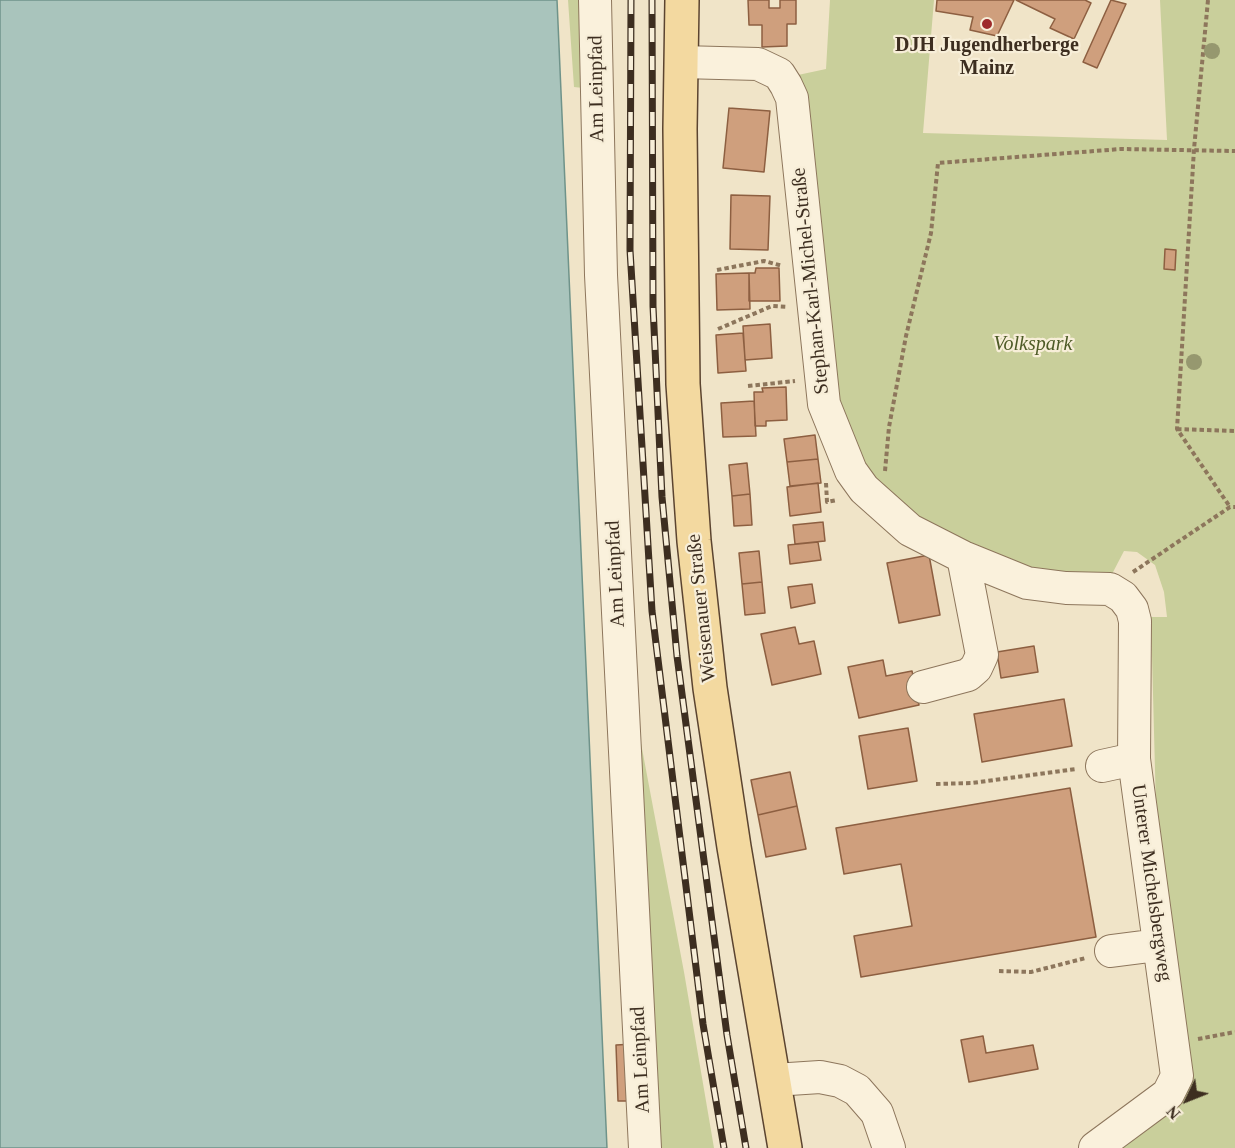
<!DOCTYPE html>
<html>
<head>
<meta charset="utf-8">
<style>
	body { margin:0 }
	#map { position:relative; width:1235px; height:1148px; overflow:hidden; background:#f0e4c8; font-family:Georgia,serif }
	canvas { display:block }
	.north { position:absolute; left:1157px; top:1070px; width:60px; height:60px; -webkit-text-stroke:4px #f7eed8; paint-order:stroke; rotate:227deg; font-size:16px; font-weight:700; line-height:24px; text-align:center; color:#3d2e20 }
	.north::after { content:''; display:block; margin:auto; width:21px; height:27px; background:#3d2e20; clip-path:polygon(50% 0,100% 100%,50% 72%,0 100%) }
</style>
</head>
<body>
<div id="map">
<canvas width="1235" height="1148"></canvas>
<div class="north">N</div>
</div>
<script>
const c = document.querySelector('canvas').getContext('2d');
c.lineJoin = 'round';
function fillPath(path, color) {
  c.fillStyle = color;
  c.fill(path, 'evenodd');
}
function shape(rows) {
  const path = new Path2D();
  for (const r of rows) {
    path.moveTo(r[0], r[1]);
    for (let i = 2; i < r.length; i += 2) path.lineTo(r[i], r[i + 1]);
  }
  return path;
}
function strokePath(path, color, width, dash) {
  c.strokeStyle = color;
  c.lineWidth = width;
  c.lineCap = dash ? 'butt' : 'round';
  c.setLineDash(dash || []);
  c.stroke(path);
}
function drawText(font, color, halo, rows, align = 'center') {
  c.font = font + ' Georgia,serif';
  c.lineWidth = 4.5;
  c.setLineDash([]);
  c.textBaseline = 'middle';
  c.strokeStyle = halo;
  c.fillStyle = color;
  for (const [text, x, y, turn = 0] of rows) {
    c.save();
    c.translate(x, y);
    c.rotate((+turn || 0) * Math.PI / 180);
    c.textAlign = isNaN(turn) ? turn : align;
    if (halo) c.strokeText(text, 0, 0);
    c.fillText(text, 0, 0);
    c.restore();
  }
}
const green = shape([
	[568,0,590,0,592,89,574,87],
	[830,0,934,0,923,133,1167,140,1160,0,1235,0,1235,1148,1122,1148,1164,1115,1151,617,1167,617,1164,592,1155,565,1137,552,1124,551,1111,576,1022,573,925,529,866,470,836,410,798,75,826,69],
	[631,690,684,972,714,1148,653,1148]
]);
const water = shape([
	[0,0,557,0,607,1148,0,1148,0,0]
]);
const building = shape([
	[748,0,769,0,769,8,780,8,780,0,796,0,796,24,787,24,787,46,762,47,762,25,749,25,748,0],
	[937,0,1014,0,997,36,970,30,973,17,936,11,937,0],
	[1016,0,1085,0,1091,3,1074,39,1050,28,1055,19,1016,0],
	[1111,0,1126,4,1097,68,1083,62,1111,0],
	[729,108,770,111,764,172,723,168,729,108],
	[731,195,770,196,768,250,730,249,731,195],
	[1165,249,1176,250,1175,270,1164,269,1165,249],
	[756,268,779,268,780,301,749,301,749,273,755,273,756,268],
	[749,273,750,309,717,310,716,274,749,273],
	[770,324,772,358,745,360,743,326,770,324],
	[743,333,746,371,718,373,716,335,743,333],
	[786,387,787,420,766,421,766,426,755,426,754,392,763,392,762,388,786,387],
	[754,401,756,436,723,437,721,403,754,401],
	[815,435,818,459,787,462,784,439,815,435],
	[818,459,821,483,790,486,787,462,818,459],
	[747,463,750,494,732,496,729,465,747,463],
	[818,483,821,512,790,516,787,487,818,483],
	[750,494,752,525,734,526,732,496,750,494],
	[823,522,825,541,795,544,793,525,823,522],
	[818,542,821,560,790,564,788,545,818,542],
	[759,551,762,582,742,584,739,553,759,551],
	[929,555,940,615,899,623,887,563,929,555],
	[762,582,765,613,745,615,742,584,762,582],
	[812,584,815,603,791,608,788,587,812,584],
	[795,627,799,644,814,641,821,674,772,685,761,634,795,627],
	[1034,646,1038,672,1001,678,997,652,1034,646],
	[883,660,886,676,912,671,919,705,859,718,848,667,883,660],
	[1064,699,1072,746,982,762,974,714,1064,699],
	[908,728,917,781,868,789,859,736,908,728],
	[790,772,797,806,758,815,751,780,790,772],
	[1070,788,1096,937,861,977,854,936,912,926,901,864,844,874,836,828,1070,788],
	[797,806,806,849,766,857,758,815,797,806],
	[983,1036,986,1053,1033,1045,1038,1069,969,1082,961,1040,983,1036],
	[634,1044,636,1101,618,1101,616,1045,634,1044]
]);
const path = shape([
	[1208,0,1194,149,1177,429,1230,507],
	[717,270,764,261,783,266],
	[718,329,772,306,788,307],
	[748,386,795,381],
	[1177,429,1235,431],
	[885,471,889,427,906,336,931,233,938,163,1121,149,1235,151],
	[826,483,827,502,837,500],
	[1133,572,1230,507,1235,507],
	[936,784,972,783,1076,769],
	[999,971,1031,972,1086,958],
	[1198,1039,1235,1032]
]);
const minor = shape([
	[595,0,601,275,645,1148],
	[681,62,758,64,779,74,786,85,792,98,824,404,851,471,864,489,910,530,963,557,1027,583,1066,588,1110,589,1123,597,1132,609,1135,621,1134,759,1177,1076,1168,1094,1095,1148],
	[923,687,968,675,976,668,982,655,963,557],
	[1102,766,1134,759],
	[1111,951,1158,945],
	[774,1080,820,1077,840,1081,857,1090,877,1113,889,1148]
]);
const major = shape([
	[682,0,680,129,683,384,694,541,710,688,734,847,785,1148]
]);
const rail = shape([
	[631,0,630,250,652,611,703,1024,724,1148],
	[652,0,653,306,662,497,677,656,727,1035,746,1148]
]);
const trees = [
	[1212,51],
	[1194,362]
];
const markers = [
	[987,24,6,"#9e2a2b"]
];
const poiNames = [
	["DJH Jugendherberge",987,46],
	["Mainz",987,69]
];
const streetNames = [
	["Am Leinpfad",597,89,-91],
	["Stephan-Karl-Michel-Straße",811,281,-96],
	["Am Leinpfad",616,574,-93],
	["Weisenauer Straße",702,608,-96],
	["Unterer Michelsbergweg",1151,883,82],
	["Am Leinpfad",641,1060,-93]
];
const parkNames = [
	["Volkspark",1033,345]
];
fillPath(green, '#c9cf9b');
fillPath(water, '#a9c4bc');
strokePath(water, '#6f938a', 1.5);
fillPath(building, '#cf9f7d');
strokePath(building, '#8d5f41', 1.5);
strokePath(minor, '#8d765c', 34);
strokePath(major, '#5b4430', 36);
strokePath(path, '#8d765c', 4, [4.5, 3]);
strokePath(minor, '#faf1dc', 32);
strokePath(major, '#f3d9a0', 33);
strokePath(rail, '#3d2e20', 7);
strokePath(rail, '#f7eed8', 4.5, [14]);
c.fillStyle = '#96986f';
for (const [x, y] of trees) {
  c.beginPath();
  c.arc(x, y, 8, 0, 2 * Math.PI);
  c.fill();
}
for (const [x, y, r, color] of markers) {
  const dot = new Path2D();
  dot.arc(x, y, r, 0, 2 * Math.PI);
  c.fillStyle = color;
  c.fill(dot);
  strokePath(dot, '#f7eed8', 2);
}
drawText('bold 20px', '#3d2e20', '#f7eed8', poiNames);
drawText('20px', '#3d2e20', '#f7eed8', streetNames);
drawText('italic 20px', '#4d5a26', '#f7eed8', parkNames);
</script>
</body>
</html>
